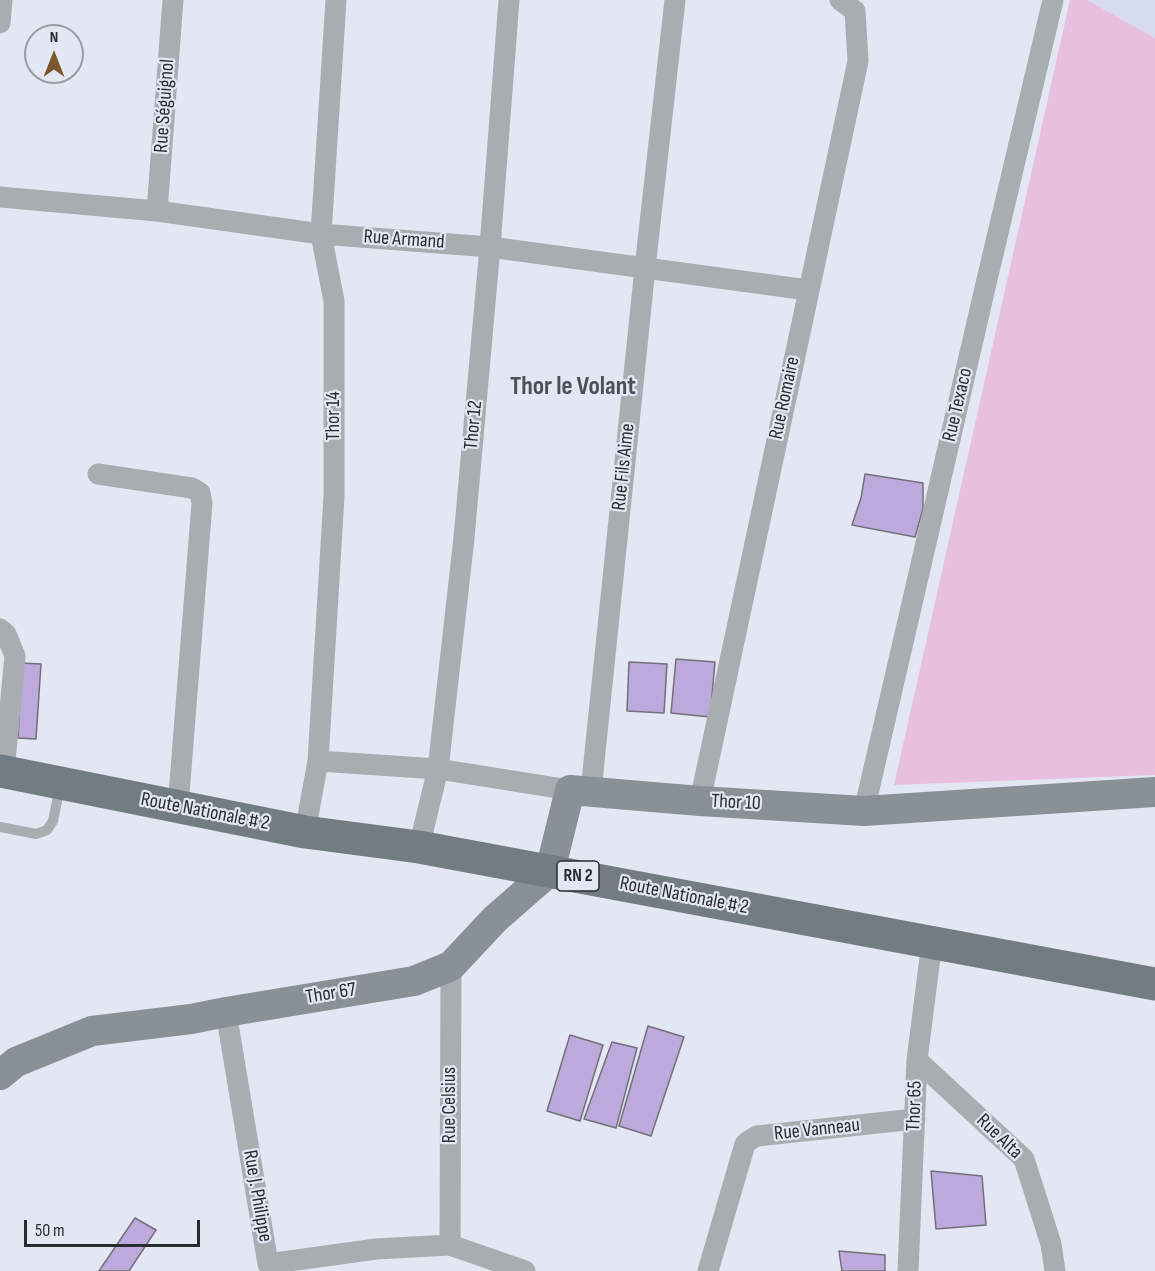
<!DOCTYPE html>
<html>
<head>
<meta charset="utf-8">
<style>
	body { margin:0 }
	#map { position:relative; width:1155px; height:1271px; overflow:hidden; background:#e3e7f3; font-family:"Sofia Sans Condensed",sans-serif }
	canvas { display:block }
	.north { position:absolute; left:24px; top:24px; width:60px; height:60px; box-sizing:border-box; background:#e3e7f3; border:2px solid #999ca5; border-radius:50%; rotate:0deg; font-size:16px; font-weight:700; line-height:24px; text-align:center; color:#292b2f }
	.north::after { content:''; display:block; margin:auto; width:21px; height:27px; background:#7a562f; clip-path:polygon(50% 0,100% 100%,50% 72%,0 100%) }
	.scale { position:absolute; left:24px; top:1220px; width:176px; height:27px; box-sizing:border-box; border:3px solid #292b2f; border-top:0; padding-left:8px; font-size:18px; line-height:21px; white-space:nowrap; color:#292b2f; -webkit-text-stroke:4px #e3e7f3; paint-order:stroke }
</style>
</head>
<body>
<div id="map">
<canvas width="1155" height="1271"></canvas>
<div class="north">N</div>
<div class="scale">50 m</div>
</div>
<script>
const c = document.querySelector('canvas').getContext('2d');
c.lineJoin = 'round';
function fillPath(path, color) {
  c.fillStyle = color;
  c.fill(path, 'evenodd');
}
function shape(rows) {
  const path = new Path2D();
  for (const r of rows) {
    path.moveTo(r[0], r[1]);
    for (let i = 2; i < r.length; i += 2) path.lineTo(r[i], r[i + 1]);
  }
  return path;
}
function strokePath(path, color, width, dash) {
  c.strokeStyle = color;
  c.lineWidth = width;
  c.lineCap = dash ? 'butt' : 'round';
  c.setLineDash(dash || []);
  c.stroke(path);
}
function drawText(font, color, halo, rows, align = 'center') {
  c.font = font + ' "Sofia Sans Condensed",sans-serif';
  c.lineWidth = 4.5;
  c.setLineDash([]);
  c.textBaseline = 'middle';
  c.strokeStyle = halo;
  c.fillStyle = color;
  for (const [text, x, y, turn = 0] of rows) {
    c.save();
    c.translate(x, y);
    c.rotate((+turn || 0) * Math.PI / 180);
    c.textAlign = isNaN(turn) ? turn : align;
    if (halo) c.strokeText(text, 0, 0);
    c.fillText(text, 0, 0);
    c.restore();
  }
}
const built = shape([
	[1087,0,1155,0,1155,38]
]);
const green = shape([
	[1070,0,1087,0,1155,38,1155,775,894,785]
]);
const building = shape([
	[865,474,923,483,923,509,915,537,852,525,861,498,865,474],
	[676,659,715,662,710,717,671,713,676,659],
	[629,662,667,664,664,713,627,711,629,662],
	[22,663,41,664,36,739,18,738,22,663],
	[648,1026,684,1037,651,1136,619,1126,648,1026],
	[570,1035,603,1045,580,1121,547,1111,570,1035],
	[612,1042,637,1048,616,1128,584,1119,612,1042],
	[931,1171,982,1176,986,1225,936,1229,931,1171],
	[135,1218,156,1230,129,1271,99,1271,135,1218],
	[839,1251,885,1255,885,1271,842,1271,839,1251]
]);
const lane = shape([
	[0,827,36,834,47,830,53,821,60,786]
]);
const street = shape([
	[0,23,2,0],
	[0,197,157,211,321,234,490,247,808,290],
	[157,211,173,0],
	[98,474,192,488,200,493,202,503,178,807],
	[0,629,6,634,15,656,4,772],
	[318,761,438,769,570,790],
	[591,791,645,268,675,0],
	[700,801,858,61,855,11,840,0],
	[864,811,985,288,1053,0],
	[305,832,318,761,334,496,334,301,321,234,336,0],
	[419,847,438,769,464,538,490,247,509,0],
	[226,1012,268,1264,376,1249,450,1245,525,1271],
	[917,1060,1024,1159,1051,1244,1055,1271],
	[450,1245,451,966],
	[708,1271,745,1144,750,1140,757,1136,915,1119],
	[908,1271,917,1060,932,942]
]);
const secondary = shape([
	[0,1075,16,1062,92,1031,191,1019,226,1012,414,981,451,966,495,919,550,871,570,790,700,801,864,811,1155,792]
]);
const primary = shape([
	[0,771,305,832,419,847,1155,984]
]);
const shields = [
	[578,876,42]
];
const shieldNames = [
	["RN 2",578,876]
];
const streetNames = [
	["Rue Séguignol",165,106,-86],
	["Rue Armand",404,240,4],
	["Rue Romaire",785,398,-78],
	["Rue Texaco",958,405,-77],
	["Thor 14",334,416,-90],
	["Thor 12",474,425,-85],
	["Rue Fils Aime",624,467,-84],
	["Thor 10",736,803,3],
	["Route Nationale # 2",205,812,11],
	["Route Nationale # 2",684,896,11],
	["Thor 67",331,994,-9],
	["Rue Celsius",450,1105,-90],
	["Thor 65",915,1106,-88],
	["Rue Vanneau",817,1130,-6],
	["Rue Alta",999,1137,44],
	["Rue J. Philippe",257,1196,80]
];
const districtNames = [
	["Thor le Volant",573,387]
];
fillPath(built, '#d6dcf0');
fillPath(green, '#e9bfdf');
fillPath(building, '#bea9dc');
strokePath(building, '#736f79', 1.5);
strokePath(lane, '#a8adb1', 10);
strokePath(street, '#a8adb1', 21);
strokePath(secondary, '#899096', 30);
strokePath(primary, '#737c82', 33);
for (const [x, y, w] of shields) {
  const box = new Path2D();
  box.roundRect(x - w / 2, y - 15, w, 30, 4.5);
  c.fillStyle = '#e3e7f3';
  c.fill(box);
  strokePath(box, '#292b2f', 1.5);
}
drawText('bold 18px', '#292b2f', null, shieldNames);
drawText('20px', '#292b2f', '#e3e7f3', streetNames);
drawText('bold 26px', '#4c4f59', '#e3e7f3', districtNames);
</script>
</body>
</html>
